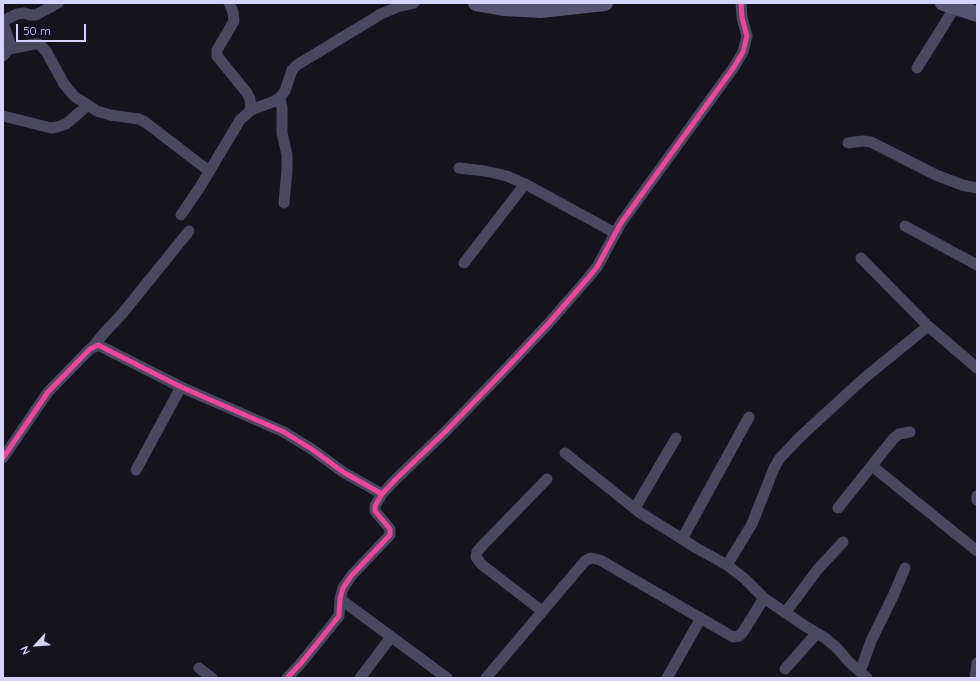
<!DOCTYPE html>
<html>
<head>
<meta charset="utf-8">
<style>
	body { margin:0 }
	#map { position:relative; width:980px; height:681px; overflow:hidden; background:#15131e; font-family:Quicksand,sans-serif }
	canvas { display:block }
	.frame { position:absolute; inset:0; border:4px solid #d6d2fe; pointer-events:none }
	.north { position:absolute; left:16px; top:625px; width:40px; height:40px; -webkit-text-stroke:3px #120e23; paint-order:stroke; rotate:244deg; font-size:11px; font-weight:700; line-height:16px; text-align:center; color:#d6d2fe }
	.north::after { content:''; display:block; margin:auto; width:14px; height:18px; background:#d6d2fe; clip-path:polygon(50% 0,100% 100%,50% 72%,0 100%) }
	.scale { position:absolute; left:16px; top:24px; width:70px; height:18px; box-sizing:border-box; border:2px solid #d6d2fe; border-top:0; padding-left:5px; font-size:12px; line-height:14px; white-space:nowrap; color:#d6d2fe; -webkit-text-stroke:3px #120e23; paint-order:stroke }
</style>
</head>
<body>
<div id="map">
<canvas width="980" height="681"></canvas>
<div class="frame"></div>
<div class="north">N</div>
<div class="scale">50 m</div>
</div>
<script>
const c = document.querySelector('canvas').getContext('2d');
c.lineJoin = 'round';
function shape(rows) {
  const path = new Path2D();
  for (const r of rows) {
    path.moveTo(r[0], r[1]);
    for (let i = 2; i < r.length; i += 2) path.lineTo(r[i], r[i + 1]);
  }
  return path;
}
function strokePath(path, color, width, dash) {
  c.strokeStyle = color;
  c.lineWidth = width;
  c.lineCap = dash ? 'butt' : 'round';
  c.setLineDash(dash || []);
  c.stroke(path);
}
const minor = shape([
	[229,3,233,12,234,21,217,50,217,56,247,93,250,99,251,110],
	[3,21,17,14,24,13,30,15,36,15,58,3],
	[3,23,10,43,9,49,3,56],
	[9,49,34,44,39,44,46,51,64,84,74,96,97,111,110,115,139,119,145,122,209,171],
	[917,68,955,7],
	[280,97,282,108,282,133,287,155,287,170,284,203],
	[3,116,51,128,57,127,66,124,88,105],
	[848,143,863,141,871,142,936,175,962,185,977,188],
	[459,168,485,171,507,176,529,186,615,233],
	[181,215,200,187,240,120,251,110,275,101,280,97,285,91,292,70,297,65,381,14,400,6,414,3],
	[905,226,977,265],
	[861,258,928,326,977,368],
	[464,263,525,184],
	[93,347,104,333,122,314,189,231],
	[565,453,639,512,698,549,727,565,745,579,764,598,802,624,825,638,837,648,849,662,867,678],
	[3,458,48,392,90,349,98,345,181,387,284,432,313,450,343,472,382,494],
	[872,466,977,551],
	[136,470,181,387],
	[977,496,977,500],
	[635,508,676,438],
	[838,508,893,439,899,434,910,432],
	[682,539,749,417],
	[727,565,752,524,774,468,780,458,800,437,862,380,928,326],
	[340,599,447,678],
	[542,611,481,564,476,557,477,552,481,547,547,479],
	[785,613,818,569,843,542],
	[199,668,212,678],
	[785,669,817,633],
	[860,672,871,641,893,596,905,568],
	[287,678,302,662,339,616,340,599,343,588,352,575,390,535,390,529,375,511,375,506,382,494,396,479,445,432,501,374,548,324,588,278,597,267,621,223,734,67,743,52,747,36,742,18,741,3],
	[360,678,391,637],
	[486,678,585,561,591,558,600,560,733,637,739,636,743,632,764,598],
	[667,678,701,618],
	[975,678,977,663]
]);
const secondary = shape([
	[476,3,505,8,540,10,605,3],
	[943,3,977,14]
]);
const cycleway = shape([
	[3,458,48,392,90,349,98,345,181,387,284,432,313,450,343,472,382,494],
	[287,678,302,662,339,616,340,599,343,588,352,575,390,535,390,529,375,511,375,506,382,494,396,479,445,432,501,374,548,324,588,278,597,267,621,223,734,67,743,52,747,36,742,18,741,3]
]);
strokePath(minor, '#49485f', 11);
strokePath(secondary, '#565471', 16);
strokePath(cycleway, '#ed469a', 5);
</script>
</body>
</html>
